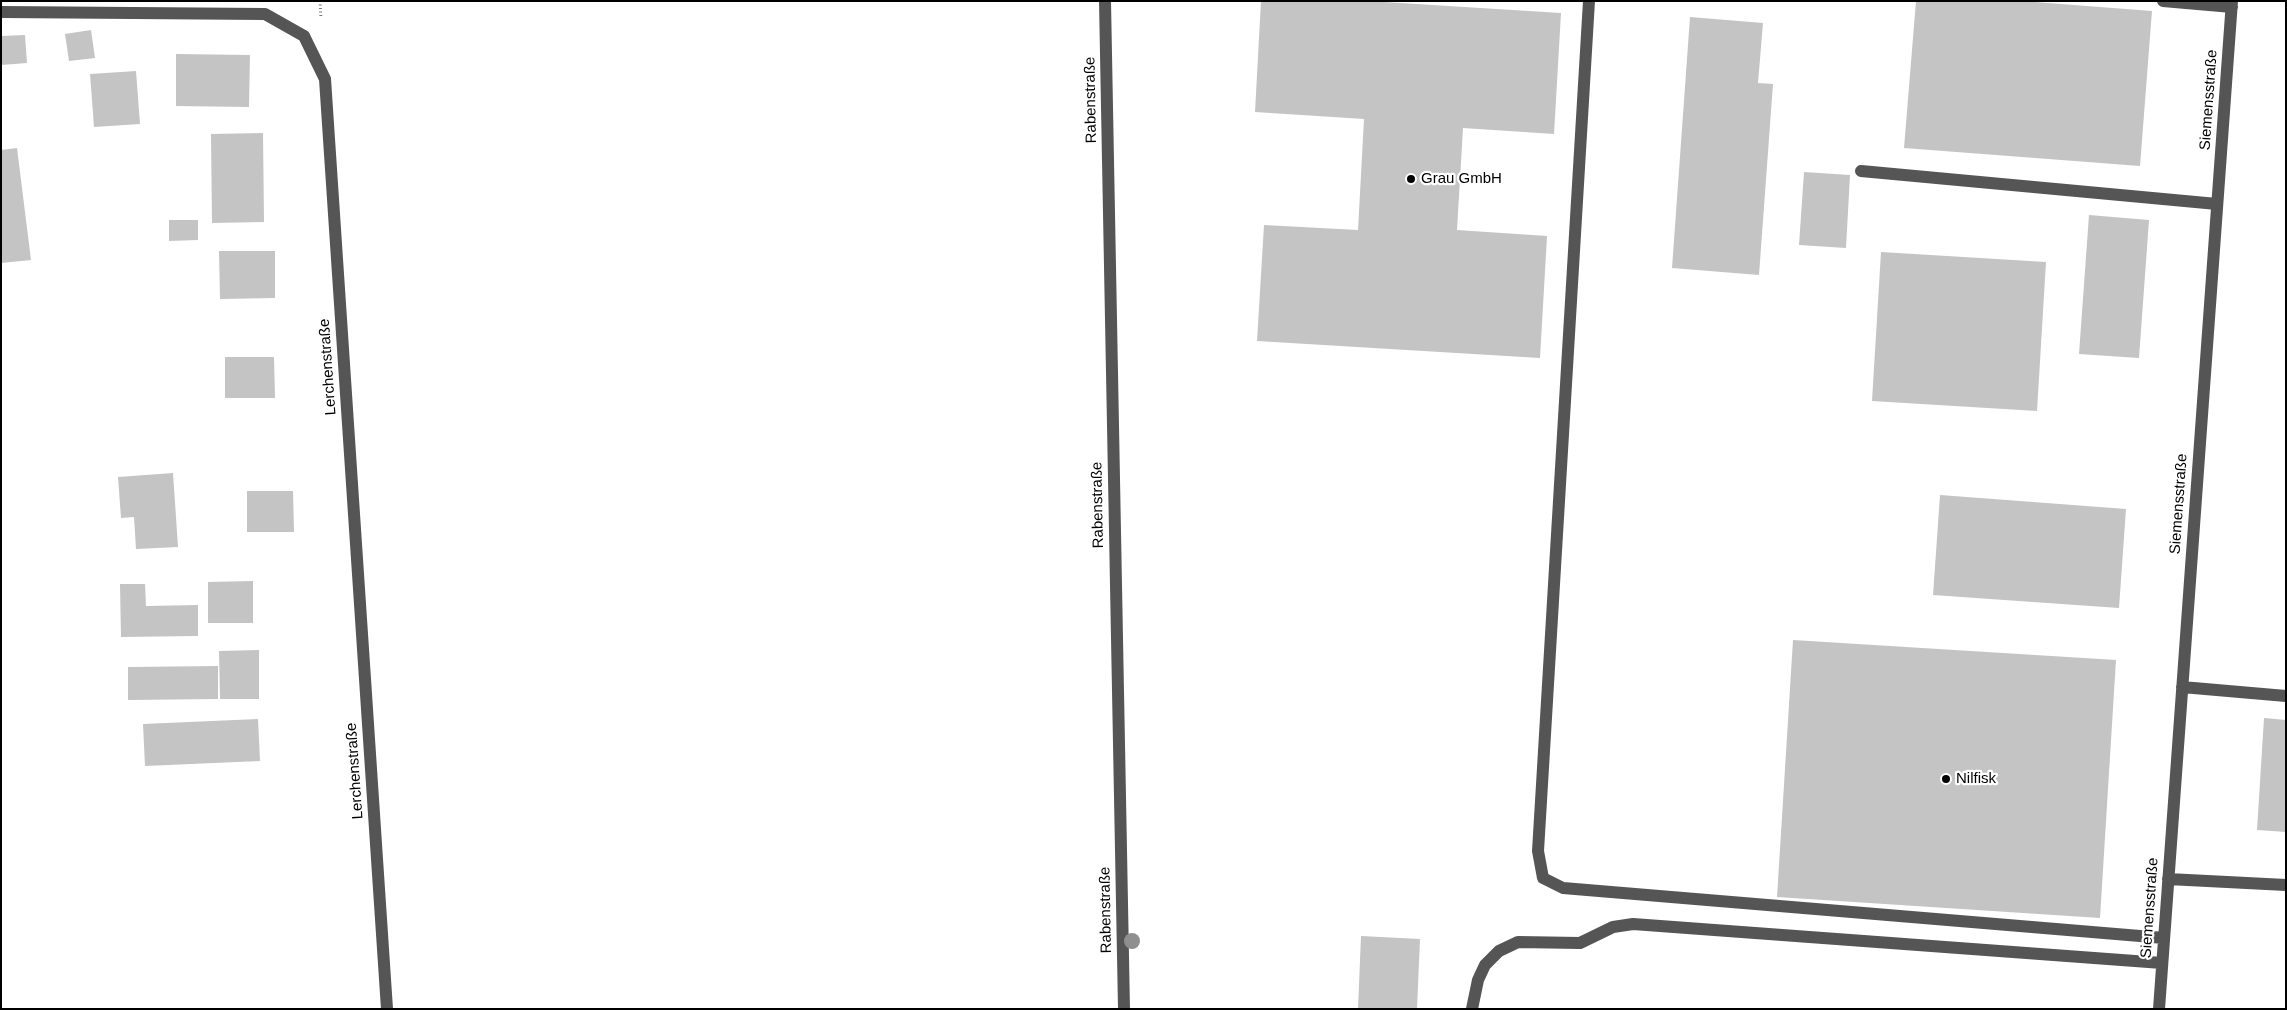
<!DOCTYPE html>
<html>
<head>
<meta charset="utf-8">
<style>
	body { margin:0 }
	#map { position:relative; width:2287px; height:1010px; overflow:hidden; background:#fff; font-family:Arial,sans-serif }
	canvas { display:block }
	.frame { position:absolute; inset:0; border:2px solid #000; pointer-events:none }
</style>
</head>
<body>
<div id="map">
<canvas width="2287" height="1010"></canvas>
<div class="frame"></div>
</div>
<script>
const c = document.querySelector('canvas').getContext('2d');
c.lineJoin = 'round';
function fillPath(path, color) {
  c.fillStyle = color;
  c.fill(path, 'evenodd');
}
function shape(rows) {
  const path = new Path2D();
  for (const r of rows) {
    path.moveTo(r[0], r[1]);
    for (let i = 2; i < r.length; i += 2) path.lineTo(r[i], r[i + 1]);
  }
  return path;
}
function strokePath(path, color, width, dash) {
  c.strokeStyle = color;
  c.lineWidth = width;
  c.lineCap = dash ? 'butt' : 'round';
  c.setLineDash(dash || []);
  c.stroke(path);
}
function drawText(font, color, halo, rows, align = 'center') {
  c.font = font + ' Arial,sans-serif';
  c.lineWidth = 4.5;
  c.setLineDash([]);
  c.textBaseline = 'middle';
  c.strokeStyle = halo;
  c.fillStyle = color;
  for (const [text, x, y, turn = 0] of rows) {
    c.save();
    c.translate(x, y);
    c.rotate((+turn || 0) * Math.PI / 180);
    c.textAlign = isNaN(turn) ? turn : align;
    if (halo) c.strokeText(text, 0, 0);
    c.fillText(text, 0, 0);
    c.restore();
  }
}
const building = shape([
	[1261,1,1368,1,1561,13,1554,134,1463,128,1457,230,1547,236,1540,358,1257,341,1264,225,1358,230,1364,119,1255,112],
	[1916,1,2022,1,2152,11,2140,166,1904,148],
	[1690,17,1763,23,1758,83,1773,84,1759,275,1672,268],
	[91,30,95,58,69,61,65,34],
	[25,35,27,63,1,65,1,36],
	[176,54,250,55,249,107,176,106],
	[136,71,140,124,94,127,90,74],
	[263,133,264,222,212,223,211,134],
	[17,148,31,260,1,263,1,150],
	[1804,172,1850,175,1846,248,1799,245],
	[2089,215,2149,220,2139,358,2079,354],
	[169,220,198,220,198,240,169,241],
	[219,251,275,251,275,298,220,299],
	[1881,252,2046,262,2037,411,1872,401],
	[225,357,274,357,275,398,225,398],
	[173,473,178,547,136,549,134,517,121,518,118,477],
	[247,491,293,491,294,532,247,532],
	[1940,495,2126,509,2119,608,1933,595],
	[253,581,253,623,208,623,208,582],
	[120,584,145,584,146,606,198,605,198,636,121,637],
	[1793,640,2116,660,2100,918,1777,897],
	[259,650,259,699,220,699,219,651],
	[218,666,218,699,128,700,128,667],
	[2264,718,2286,720,2286,832,2257,830],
	[258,719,260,761,145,766,143,724],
	[1361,936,1420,939,1417,1009,1358,1009]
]);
const path = shape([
	[320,1,321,18]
]);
const minor = shape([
	[1105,1,1124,1009],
	[1589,1,1538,851,1543,878,1563,888,2164,938],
	[2163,1,2232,7],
	[1,12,265,14,304,36,325,79,387,1009],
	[1861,171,2217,204],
	[2182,687,2286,696],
	[2168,879,2286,885],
	[1472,1009,1478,980,1485,965,1499,951,1518,942,1580,943,1613,927,1633,924,2162,963],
	[2159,1009,2232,1]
]);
const trees = [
	[1132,941]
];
const markers = [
	[1411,179,5,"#000"],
	[1946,779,5,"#000"]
];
const streetNames = [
	["Rabenstraße",1091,100,-91],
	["Siemensstraße",2209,100,-86],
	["Lerchenstraße",328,367,-94],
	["Siemensstraße",2179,504,-86],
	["Rabenstraße",1098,505,-91],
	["Lerchenstraße",355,771,-94],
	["Siemensstraße",2150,908,-86],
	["Rabenstraße",1106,910,-91]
];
const poiNames = [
	["Grau GmbH",1421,179],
	["Nilfisk",1956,779]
];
fillPath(building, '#c4c4c4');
strokePath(path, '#777', 3, [1, 2.5]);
strokePath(minor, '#555', 12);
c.fillStyle = '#8f8f8f';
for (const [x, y] of trees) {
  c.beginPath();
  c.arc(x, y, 8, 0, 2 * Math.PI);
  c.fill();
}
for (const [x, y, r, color] of markers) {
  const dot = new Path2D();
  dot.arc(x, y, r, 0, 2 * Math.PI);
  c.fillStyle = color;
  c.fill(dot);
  strokePath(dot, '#fff', 2);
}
drawText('15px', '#000', '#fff', streetNames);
drawText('15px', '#000', '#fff', poiNames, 'left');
</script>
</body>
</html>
